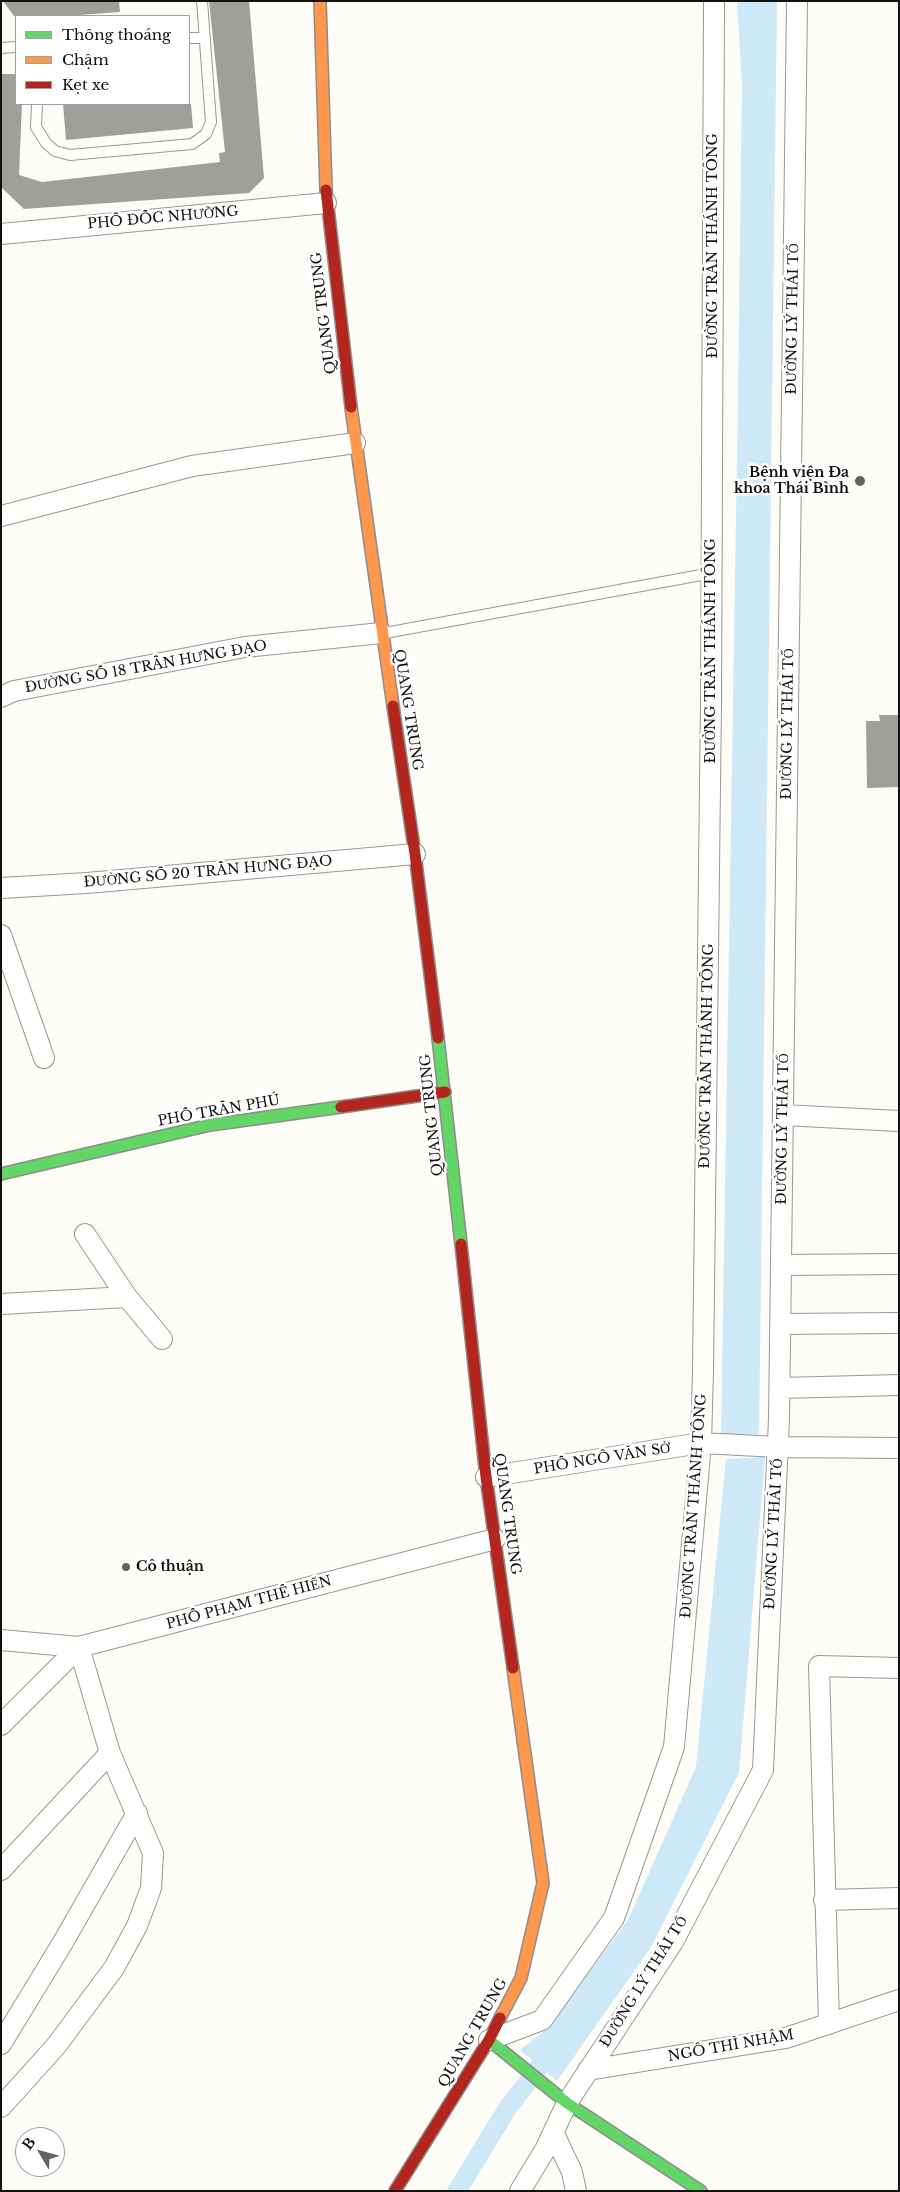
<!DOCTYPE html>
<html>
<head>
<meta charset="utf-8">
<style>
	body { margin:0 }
	#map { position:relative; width:900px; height:2192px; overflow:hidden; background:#fdfcf7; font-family:"Libre Baskerville",serif }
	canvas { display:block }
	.frame { position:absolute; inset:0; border:2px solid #111; pointer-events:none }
	.legend { position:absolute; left:15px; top:15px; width:175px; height:90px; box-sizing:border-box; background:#fff; border:1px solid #a0a0a0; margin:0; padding:6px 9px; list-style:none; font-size:15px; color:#111 }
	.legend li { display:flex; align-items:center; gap:10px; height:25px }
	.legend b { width:25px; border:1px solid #a0a0a0 }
	.north { position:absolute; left:15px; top:2127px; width:50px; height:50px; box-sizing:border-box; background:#fff; border:1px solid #a0a0a0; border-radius:50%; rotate:307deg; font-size:14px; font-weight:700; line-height:20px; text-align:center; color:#111 }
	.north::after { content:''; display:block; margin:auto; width:18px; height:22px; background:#646362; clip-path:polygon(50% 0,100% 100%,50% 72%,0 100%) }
</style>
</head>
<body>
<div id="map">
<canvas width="900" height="2192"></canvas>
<div class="frame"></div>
<ul class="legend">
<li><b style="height:6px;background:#63d668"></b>Thông thoáng</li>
<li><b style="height:6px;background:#ff974d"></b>Chậm</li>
<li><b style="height:6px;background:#b3261e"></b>Kẹt xe</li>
</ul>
<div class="north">B</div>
</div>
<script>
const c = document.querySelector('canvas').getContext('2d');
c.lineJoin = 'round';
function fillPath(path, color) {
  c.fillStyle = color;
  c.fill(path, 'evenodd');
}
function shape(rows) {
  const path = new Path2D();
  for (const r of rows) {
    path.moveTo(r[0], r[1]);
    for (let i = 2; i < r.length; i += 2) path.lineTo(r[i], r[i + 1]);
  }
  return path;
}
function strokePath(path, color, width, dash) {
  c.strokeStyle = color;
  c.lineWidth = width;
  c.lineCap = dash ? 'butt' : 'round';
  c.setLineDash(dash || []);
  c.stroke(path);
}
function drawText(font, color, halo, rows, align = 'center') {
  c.font = font + ' "Libre Baskerville",serif';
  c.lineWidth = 5;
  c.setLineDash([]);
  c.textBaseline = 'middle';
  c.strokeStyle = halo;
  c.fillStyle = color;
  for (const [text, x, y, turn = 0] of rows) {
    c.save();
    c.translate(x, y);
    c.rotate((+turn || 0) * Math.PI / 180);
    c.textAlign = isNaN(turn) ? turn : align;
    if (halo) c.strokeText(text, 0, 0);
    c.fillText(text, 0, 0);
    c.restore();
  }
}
const water = shape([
	[737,1,777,1,759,1434,721,1436,738,396,742,84],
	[765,1457,739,1773,651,1947,557,2081,520,2050,548,2028,628,1920,696,1767,726,1459]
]);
const canal = shape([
	[457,2191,507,2109,540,2066]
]);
const building = shape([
	[3,1,119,1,120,12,67,16,14,16],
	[209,1,249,1,264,178,249,193,24,209,1,187,1,74,16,74,16,104,22,104,19,175,42,182,220,162,219,153,225,152],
	[63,104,191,104,193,128,66,140],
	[879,715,899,715,899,787,867,788,866,721,880,721]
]);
const lane = shape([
	[189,38,205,38],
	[1,48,16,47],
	[37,104,36,127,46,143,55,151,70,155,192,144,206,134,211,122,202,1],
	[385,633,712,573]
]);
const street = shape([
	[1,234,326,203],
	[1,516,192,466,355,443],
	[1,697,14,691,245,647,381,633],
	[1,888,87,883,415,854],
	[1,935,44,1058],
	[783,1115,899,1121],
	[85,1234,127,1297,162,1339],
	[781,1265,899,1264],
	[1,1304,127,1297],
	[780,1324,899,1323],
	[780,1388,899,1385],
	[486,1477,701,1443,778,1447,899,1448],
	[1,1640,79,1647,495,1539],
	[1,1725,79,1647,110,1753,153,1853,151,1888,137,1926,114,1968,56,2046,1,2107],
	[1,1870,110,1753],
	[824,1900,899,1898],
	[829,2024,819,1666,899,1668],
	[489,2040,542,2020,614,1918,674,1747,701,1443,703,1372,711,702,714,1],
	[1,2044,62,1944,137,1813],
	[588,2070,786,2038,899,2000],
	[554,2134,572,2172,576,2191],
	[520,2191,545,2150,567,2103,673,1942,763,1770,779,1419,797,1]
]);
const fast = shape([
	[438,1038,461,1244],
	[1,1174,210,1125,341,1107],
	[489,2040,567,2103,701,2191]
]);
const slow = shape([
	[320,1,326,190],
	[351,407,393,706],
	[500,2018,521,1978,543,1883,513,1668]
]);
const jam = shape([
	[326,190,351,407],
	[393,706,415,854,438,1038],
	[341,1107,445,1092],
	[461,1244,486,1477,513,1668],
	[395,2191,489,2040,500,2018]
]);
const markers = [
	[860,481,6,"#646362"],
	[126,1567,5,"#646362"]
];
const streetNames = [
	["PHỐ ĐỐC NHƯỠNG",163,218,-5],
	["ĐƯỜNG TRẦN THÁNH TÔNG",713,246,-90],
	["QUANG TRUNG",324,313,-97],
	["ĐƯỜNG LÝ THÁI TỔ",793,319,-89],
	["ĐƯỜNG TRẦN THÁNH TÔNG",711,651,-90],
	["ĐƯỜNG SỐ 18 TRẦN HƯNG ĐẠO",146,667,-10],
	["QUANG TRUNG",408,710,81],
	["ĐƯỜNG LÝ THÁI TỔ",788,724,-89],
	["ĐƯỜNG SỐ 20 TRẦN HƯNG ĐẠO",208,872,-5],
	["ĐƯỜNG TRẦN THÁNH TÔNG",707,1056,-89],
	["PHỐ TRẦN PHÚ",219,1111,-10],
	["QUANG TRUNG",432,1115,-96],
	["ĐƯỜNG LÝ THÁI TỔ",783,1129,-89],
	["PHỐ NGÔ VĂN SỞ",602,1459,-9],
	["ĐƯỜNG TRẦN THÁNH TÔNG",694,1506,-86],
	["QUANG TRUNG",507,1514,82],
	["ĐƯỜNG LÝ THÁI TỔ",774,1534,-87],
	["PHỐ PHẠM THẾ HIỂN",249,1603,-15],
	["ĐƯỜNG LÝ THÁI TỔ",644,1982,-58],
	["QUANG TRUNG",473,2033,-60],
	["NGÔ THÌ NHẬM",731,2046,-10]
];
const poiNames = [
	["Bệnh viện Đa",849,473],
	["khoa Thái Bình",849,489],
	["Cô thuận",136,1567,"left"]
];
fillPath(water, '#cde8f7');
strokePath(canal, '#cde8f7', 19);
fillPath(building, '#a19f9c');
strokePath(lane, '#979795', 12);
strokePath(street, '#979795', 22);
strokePath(fast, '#8e8d8b', 14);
strokePath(slow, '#8e8d8b', 14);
strokePath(jam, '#8e8d8b', 14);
strokePath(lane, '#fffffe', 10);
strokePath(street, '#fffffe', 20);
strokePath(fast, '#63d668', 11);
strokePath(slow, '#ff974d', 11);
strokePath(jam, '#b3261e', 11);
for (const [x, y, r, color] of markers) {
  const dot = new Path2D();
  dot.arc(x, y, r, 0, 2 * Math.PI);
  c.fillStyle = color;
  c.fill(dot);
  strokePath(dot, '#fff', 2);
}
drawText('14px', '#111', '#fff', streetNames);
drawText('bold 14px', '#111', '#fff', poiNames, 'right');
</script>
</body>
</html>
